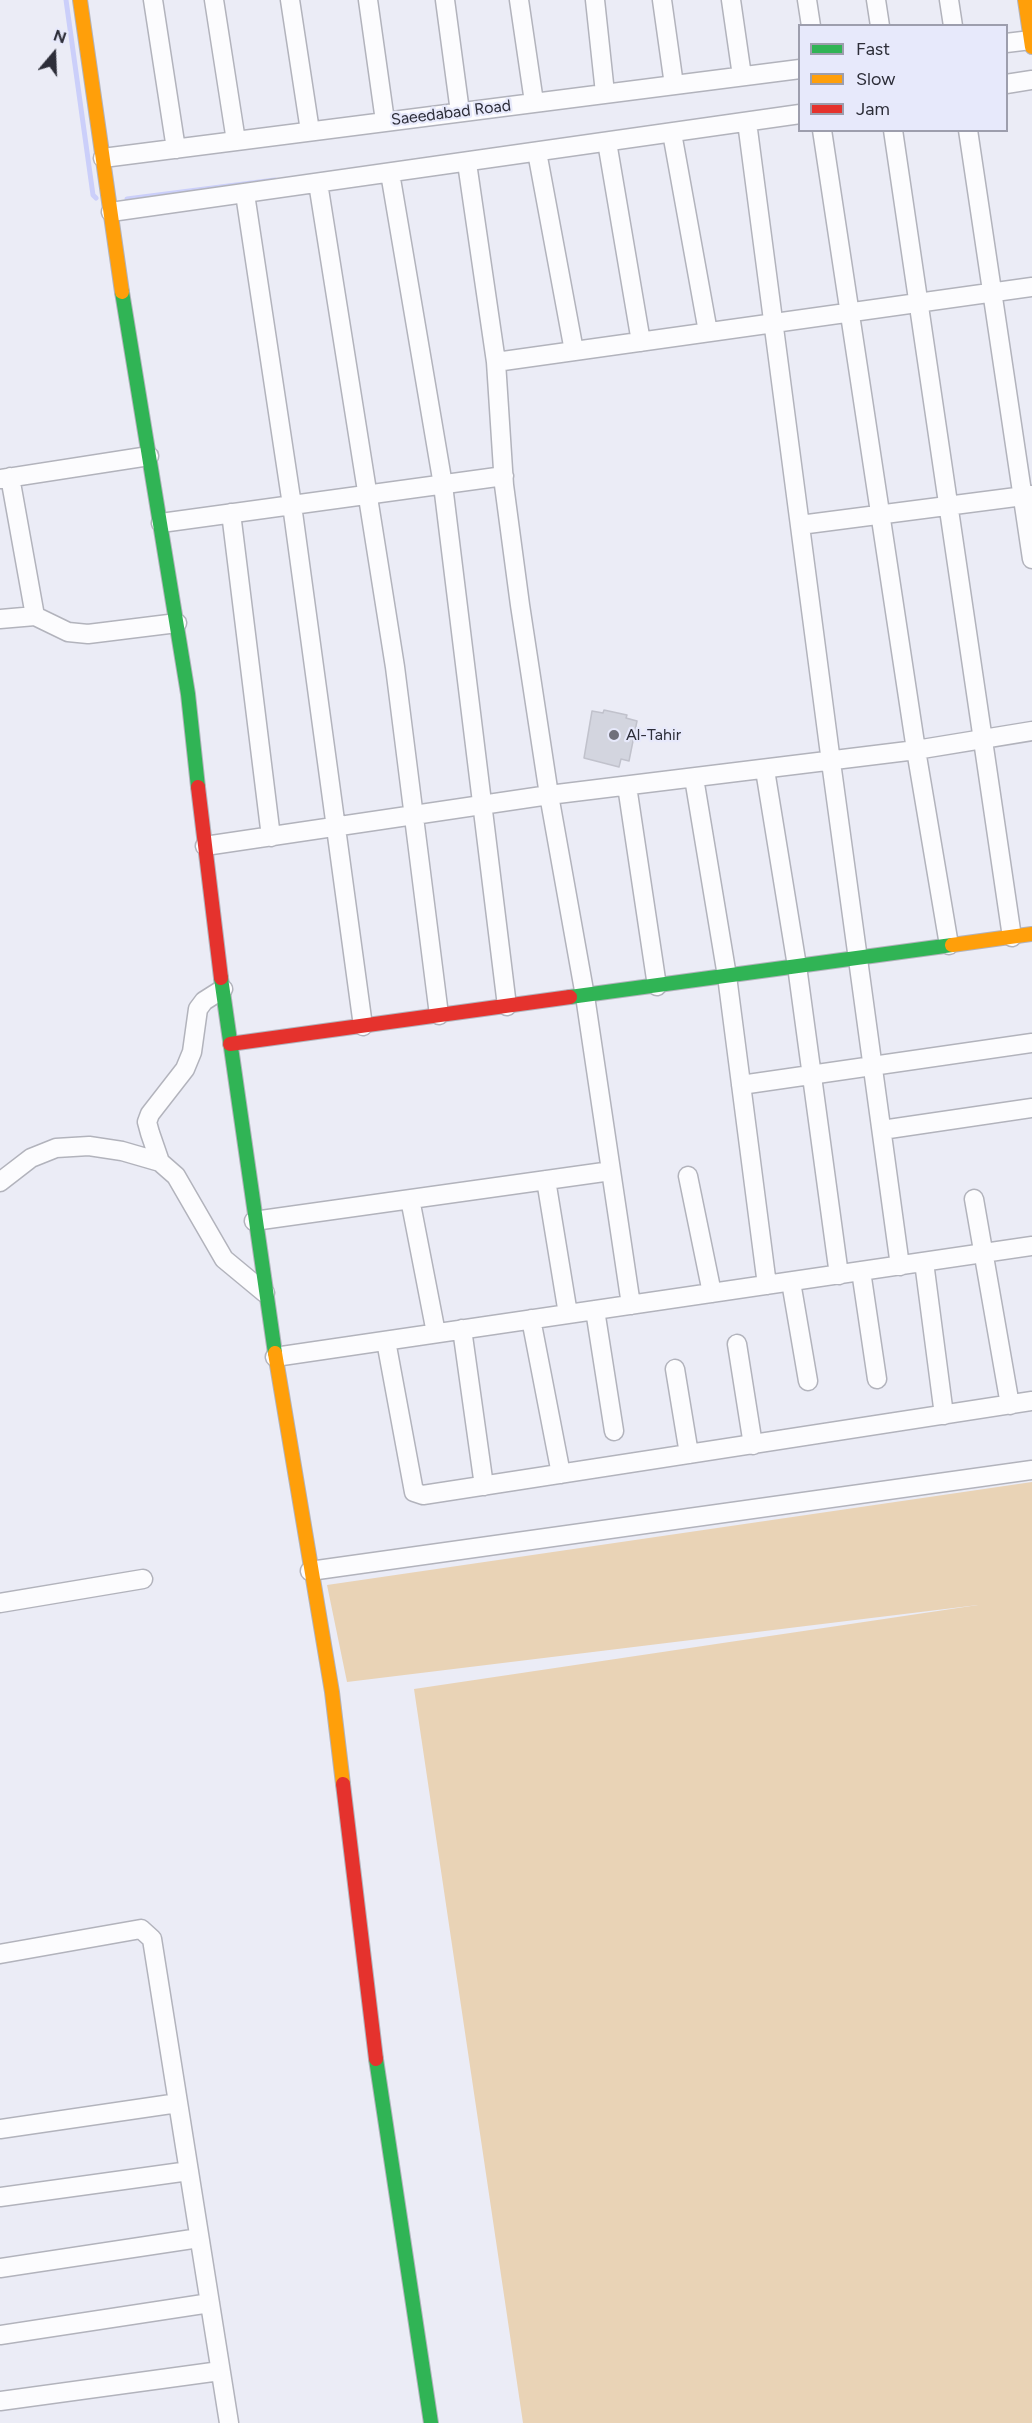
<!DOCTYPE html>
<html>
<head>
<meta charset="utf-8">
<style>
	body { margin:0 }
	#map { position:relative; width:1032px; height:2423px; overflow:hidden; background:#ebecf6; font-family:Figtree,sans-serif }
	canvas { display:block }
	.legend { position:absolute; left:798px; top:24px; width:210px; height:108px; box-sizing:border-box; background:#e7e9fb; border:2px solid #9d9ead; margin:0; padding:8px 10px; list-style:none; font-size:18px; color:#2d2e39 }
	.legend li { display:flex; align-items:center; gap:12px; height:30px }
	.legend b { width:30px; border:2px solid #9d9ead }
	.north { position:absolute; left:24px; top:24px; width:60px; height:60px; -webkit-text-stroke:4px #e7e9fb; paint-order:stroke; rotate:19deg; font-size:16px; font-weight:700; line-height:24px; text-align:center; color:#2d2e39 }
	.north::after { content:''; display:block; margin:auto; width:21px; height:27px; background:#2d2e39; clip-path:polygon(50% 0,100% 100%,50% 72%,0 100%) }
</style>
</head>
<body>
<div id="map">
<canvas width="1032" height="2423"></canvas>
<ul class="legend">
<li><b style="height:8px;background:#30b455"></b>Fast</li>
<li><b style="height:8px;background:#ff9f0a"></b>Slow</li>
<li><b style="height:8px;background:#e5322d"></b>Jam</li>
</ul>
<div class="north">N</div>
</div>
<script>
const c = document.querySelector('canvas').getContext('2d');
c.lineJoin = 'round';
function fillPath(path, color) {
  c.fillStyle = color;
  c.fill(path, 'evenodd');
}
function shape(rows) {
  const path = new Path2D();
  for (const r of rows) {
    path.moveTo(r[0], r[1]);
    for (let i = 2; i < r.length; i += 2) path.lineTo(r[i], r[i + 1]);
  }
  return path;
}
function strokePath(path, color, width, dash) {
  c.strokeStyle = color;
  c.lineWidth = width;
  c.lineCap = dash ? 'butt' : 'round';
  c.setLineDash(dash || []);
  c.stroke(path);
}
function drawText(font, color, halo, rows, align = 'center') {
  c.font = font + ' Figtree,sans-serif';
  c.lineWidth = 4.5;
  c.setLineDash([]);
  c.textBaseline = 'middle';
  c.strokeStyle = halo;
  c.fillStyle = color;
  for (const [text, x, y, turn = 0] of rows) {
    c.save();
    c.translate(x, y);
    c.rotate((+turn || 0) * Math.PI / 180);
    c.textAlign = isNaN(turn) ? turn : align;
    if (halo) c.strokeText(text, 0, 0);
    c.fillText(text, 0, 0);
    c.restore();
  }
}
const green = shape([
	[1032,1482,1032,2423,523,2423,414,1689,978,1605,347,1682,327,1585]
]);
const stream = shape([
	[66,0,93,195,96,198],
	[127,199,275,180]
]);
const building = shape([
	[604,710,627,715,626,718,637,721,629,761,621,759,619,767,584,758,592,711,603,713,604,710]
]);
const street = shape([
	[153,0,176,149],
	[214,0,236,141],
	[290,0,310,131],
	[368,0,385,121],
	[445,0,460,112],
	[519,0,534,102],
	[595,0,605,93],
	[662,0,674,85],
	[731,0,742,76],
	[807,0,811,26],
	[876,0,880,26],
	[949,0,953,26],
	[1006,43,1031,40],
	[1006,84,1032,80],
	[747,122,831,762,900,1266],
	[822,130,916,750,949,945],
	[893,130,1012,937],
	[968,130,1032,559],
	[672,133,708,332],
	[607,142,641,342],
	[537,152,574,351],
	[103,158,800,69],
	[467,163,496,362,504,485,520,605,549,795,585,996,631,1305],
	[390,173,443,485,507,1006],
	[318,183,395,667,439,1015],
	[245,194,292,505,363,1026],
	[111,212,800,114],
	[496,362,1032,287],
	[10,477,35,616],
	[0,479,149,456],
	[231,513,271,837],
	[161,523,504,476],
	[800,525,1032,495],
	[0,619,35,616,68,632,88,634,177,623],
	[765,770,797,966,839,1275],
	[694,778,727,976,767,1285],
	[627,786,657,986],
	[205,846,549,795,916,750,1032,731],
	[741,1085,1032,1043],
	[882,1130,1032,1108],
	[160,1162,150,1133,147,1122,150,1114,185,1069,192,1052,198,1009,204,1001,223,989],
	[688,1176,712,1293],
	[546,1180,568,1314],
	[0,1182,31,1158,56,1148,89,1146,122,1151,160,1162,176,1176,224,1259,265,1293],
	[410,1199,436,1333],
	[974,1199,1010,1405],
	[254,1221,611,1171],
	[924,1262,944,1415],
	[861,1271,877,1379],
	[791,1282,808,1381],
	[595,1310,614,1431],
	[531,1319,561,1474],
	[462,1329,484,1486],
	[386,1341,414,1492,423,1495,1032,1401],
	[737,1344,753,1445],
	[275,1357,1032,1246],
	[675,1369,689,1454],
	[310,1571,1032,1470],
	[0,1603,143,1579],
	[0,1954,141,1929,152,1939,229,2423],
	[0,2129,178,2103],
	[0,2197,189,2171],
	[0,2268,199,2238],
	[0,2335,210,2303],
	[0,2401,220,2371]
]);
const fast = shape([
	[122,292,188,694,198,787],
	[221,978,275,1353],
	[570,997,952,945],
	[376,2059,431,2423]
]);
const slow = shape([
	[80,0,122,292],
	[1025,0,1032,47],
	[952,945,1032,934],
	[275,1353,332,1692,343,1784]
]);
const jam = shape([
	[198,787,221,978],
	[230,1044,570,997],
	[343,1784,376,2059]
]);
const markers = [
	[614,735,6,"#70707b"]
];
const streetNames = [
	["Saeedabad Road",451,113,-7]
];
const poiNames = [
	["Al-Tahir",626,735]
];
fillPath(green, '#e9d3b6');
strokePath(stream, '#cbcffa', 5);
fillPath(building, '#d3d5df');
strokePath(building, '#c1c2cc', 1.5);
strokePath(street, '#b2b3bc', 21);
strokePath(fast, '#b2b3bc', 16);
strokePath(slow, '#b2b3bc', 16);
strokePath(jam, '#b2b3bc', 16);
strokePath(street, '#fcfcfe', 18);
strokePath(fast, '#30b455', 14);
strokePath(slow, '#ff9f0a', 14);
strokePath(jam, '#e5322d', 14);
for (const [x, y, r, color] of markers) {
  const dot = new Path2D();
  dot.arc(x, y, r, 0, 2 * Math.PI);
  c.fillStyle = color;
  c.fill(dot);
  strokePath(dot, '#e7e9fb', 2);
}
drawText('16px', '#2d2e39', '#e7e9fb', streetNames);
drawText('16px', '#2d2e39', '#e7e9fb', poiNames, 'left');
</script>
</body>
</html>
